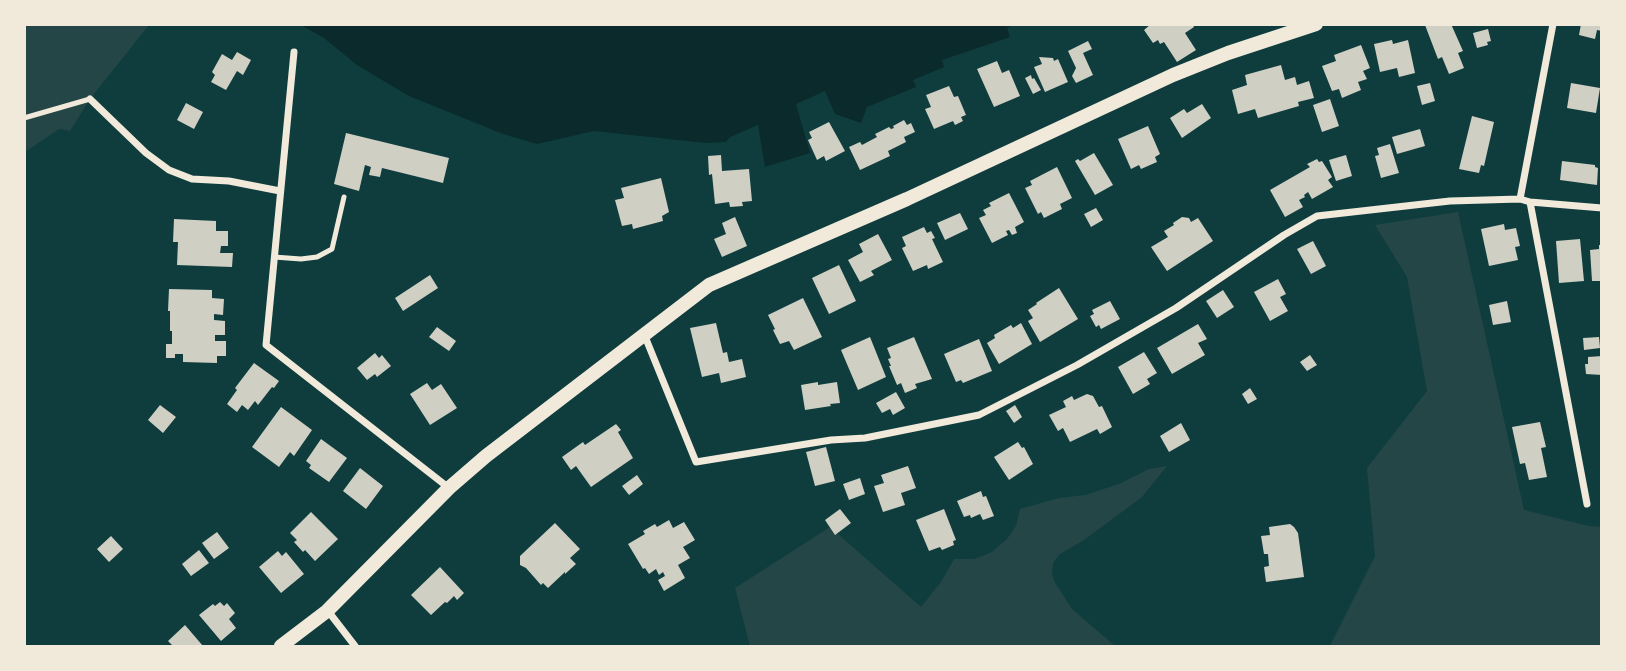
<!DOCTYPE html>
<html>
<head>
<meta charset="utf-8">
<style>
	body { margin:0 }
	#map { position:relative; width:1626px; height:671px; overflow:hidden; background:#0f3d3e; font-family:Literata,serif }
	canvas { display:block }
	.frame { position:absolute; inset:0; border:26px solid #f1e9da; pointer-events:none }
</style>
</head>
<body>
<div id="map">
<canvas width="1626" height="671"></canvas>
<div class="frame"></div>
</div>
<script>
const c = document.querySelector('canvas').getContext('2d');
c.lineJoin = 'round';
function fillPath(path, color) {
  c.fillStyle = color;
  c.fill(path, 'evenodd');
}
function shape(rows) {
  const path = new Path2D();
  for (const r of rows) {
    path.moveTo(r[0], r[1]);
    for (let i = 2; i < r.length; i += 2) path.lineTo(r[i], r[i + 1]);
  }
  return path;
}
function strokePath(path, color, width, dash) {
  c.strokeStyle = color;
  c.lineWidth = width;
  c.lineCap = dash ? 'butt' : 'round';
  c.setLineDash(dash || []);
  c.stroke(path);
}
const green = shape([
	[25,25,149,25,90,99,70,131,59,129,25,152],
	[1458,212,1524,510,1589,526,1601,527,1601,646,1330,646,1375,556,1367,468,1427,391,1407,277,1375,225],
	[1167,466,1142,497,1084,540,1060,554,1053,563,1052,573,1054,581,1072,609,1115,646,750,646,735,588,830,527,921,607,941,582,954,559,974,559,992,552,1007,539,1016,526,1020,509,1059,498,1085,495,1119,484,1149,469]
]);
const water = shape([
	[301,25,1014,25,1007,28,1010,37,942,60,944,67,913,80,916,87,867,107,861,123,835,114,825,91,796,104,810,153,765,167,758,125,730,137,726,142,706,143,594,131,537,144,503,134,409,96,357,65,324,38]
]);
const building = shape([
	[1151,24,1193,24,1194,27,1185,33,1196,50,1177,62,1164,42,1160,44,1158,40,1153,43,1144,30],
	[1426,24,1451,24,1463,51,1458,53,1464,68,1449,74,1442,57,1438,59,1425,25],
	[1581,24,1602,24,1602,31,1597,30,1595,39,1579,35],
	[1488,29,1491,41,1487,42,1488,45,1477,48,1473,33],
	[1392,40,1393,44,1408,40,1415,73,1399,77,1397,68,1380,72,1374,44],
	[1088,41,1092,49,1083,53,1093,75,1076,83,1072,76,1076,68,1068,51],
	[1361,45,1370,68,1363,71,1367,79,1358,82,1361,90,1342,98,1339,89,1332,91,1322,66,1336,61,1334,55],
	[237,52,251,60,243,75,237,71,226,90,211,82,215,75,212,72,222,54,232,60],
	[1039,57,1053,58,1054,61,1058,59,1068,82,1045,92,1034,67,1042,64],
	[997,61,1002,73,1009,70,1020,96,994,107,977,69],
	[1281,65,1285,80,1295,77,1297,85,1309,81,1314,98,1298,102,1299,106,1258,118,1255,109,1238,114,1232,90,1247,85,1245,75],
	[1031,75,1032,79,1034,78,1041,90,1033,94,1025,78],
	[1430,83,1435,101,1422,105,1417,86],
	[1571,83,1600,88,1596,113,1567,108],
	[949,86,954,97,958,96,966,115,961,117,963,121,955,125,953,121,934,129,925,109,931,107,926,95],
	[1330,99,1339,126,1322,132,1313,105],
	[186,103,203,112,194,129,177,120],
	[1202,104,1211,118,1182,138,1170,118,1184,109,1187,113],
	[1472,116,1494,122,1484,166,1481,165,1479,173,1459,169],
	[904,120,907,125,911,123,915,132,904,137,906,142,888,151,890,156,860,170,849,147,860,142,862,145,877,137,875,134,889,127,891,129,894,128,893,126],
	[829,122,845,151,826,161,824,156,817,160,808,140,812,138,809,132],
	[1148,126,1160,154,1155,157,1157,162,1141,169,1139,165,1131,169,1118,139],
	[1420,129,1425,146,1397,154,1392,137],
	[346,133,449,158,443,183,382,168,380,177,369,175,371,167,365,165,359,191,334,184],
	[1390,144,1399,173,1381,178,1375,156,1379,155,1377,148],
	[1094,153,1113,185,1095,195,1075,161,1078,159,1080,161],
	[721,155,722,171,749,169,752,201,742,202,743,206,730,207,729,202,715,204,712,174,709,175,708,156],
	[1346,155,1352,176,1336,181,1329,160],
	[1317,159,1319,162,1322,161,1332,177,1328,180,1333,187,1312,199,1308,192,1304,195,1305,197,1299,200,1303,207,1285,217,1270,190,1310,167,1307,164],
	[1562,161,1595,165,1595,167,1598,168,1597,185,1560,180],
	[1057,167,1072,198,1060,204,1062,209,1044,218,1041,212,1038,214,1025,188,1032,185,1030,181],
	[661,178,669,212,662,216,663,221,633,229,632,224,622,226,615,200,624,198,621,188],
	[1009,193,1024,222,1015,227,1017,233,1012,235,1009,230,1006,231,1008,235,992,243,979,218,986,215,983,210,991,206,989,203],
	[1096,208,1103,220,1091,227,1084,214],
	[960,213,968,229,945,240,937,223],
	[735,217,747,246,722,257,714,239,726,234,722,223],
	[1182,217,1189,218,1191,222,1198,218,1213,241,1167,271,1151,247,1168,237,1164,231,1174,225,1173,223],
	[174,219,216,221,216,231,228,231,228,246,221,246,220,253,233,253,232,267,177,265,178,242,173,242],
	[1504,224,1505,230,1516,228,1520,246,1515,247,1518,260,1489,266,1481,229],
	[924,227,927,233,931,231,935,238,932,239,943,262,928,269,927,265,913,271,902,248,906,246,902,237],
	[878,234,892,260,871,271,874,275,860,282,848,260,863,252,859,244],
	[1580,239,1584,281,1559,283,1556,241],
	[1313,241,1326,266,1311,274,1297,249],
	[1599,245,1602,245,1602,281,1592,281,1590,250,1599,249],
	[839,265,856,301,829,314,812,278],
	[430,275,438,288,403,311,395,298],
	[1278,279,1286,294,1280,297,1288,311,1270,321,1254,292],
	[1059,288,1078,319,1040,342,1028,321,1033,318,1028,310,1037,304,1036,303],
	[169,289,212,290,212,298,224,299,223,315,214,314,214,320,225,321,225,335,215,335,215,341,226,341,226,356,217,356,217,363,183,362,183,354,175,354,175,358,166,358,166,344,172,344,172,331,170,331,170,311,168,311],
	[1223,290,1234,307,1217,318,1206,301],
	[803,298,822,337,794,350,789,341,780,344,773,330,775,329,768,315],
	[1110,301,1120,319,1101,329,1099,325,1096,327,1090,316,1094,314,1092,310],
	[1507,301,1511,322,1493,325,1489,305],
	[716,323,723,353,727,352,729,362,742,359,746,377,721,383,719,373,702,377,690,328],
	[1021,323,1032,344,999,364,987,343,995,338,994,335,1011,325,1013,328],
	[1198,324,1207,339,1198,343,1205,355,1172,374,1157,348],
	[437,327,456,341,449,351,429,337],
	[870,337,886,377,858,390,841,350],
	[914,337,932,379,915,384,917,388,905,393,901,383,897,385,889,366,891,366,888,359,891,358,887,348],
	[1599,337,1600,348,1584,350,1583,338],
	[979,339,992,371,963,383,961,380,956,382,944,354],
	[1144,352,1157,373,1147,379,1150,384,1133,394,1118,367],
	[375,353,379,358,382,355,391,366,377,377,375,374,367,380,357,368],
	[1310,355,1317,365,1307,371,1300,362],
	[1602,356,1602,375,1586,374,1585,364,1588,364,1588,357],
	[254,363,279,381,274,388,272,387,258,405,255,401,248,410,242,405,237,412,227,404,237,390,235,388],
	[818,382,818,385,837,382,840,403,830,404,831,406,805,410,801,385],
	[427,383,432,390,441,384,457,408,430,425,410,394],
	[1250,388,1257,399,1248,404,1242,394],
	[896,392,905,408,893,415,890,409,882,413,876,403],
	[1087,394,1093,396,1099,407,1102,406,1112,427,1100,434,1097,429,1070,442,1063,428,1058,431,1049,415,1066,407,1063,401,1072,396,1074,400],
	[160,405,176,417,163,433,148,420],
	[1015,405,1022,417,1014,423,1006,411],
	[281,407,312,430,294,456,290,452,279,467,252,447],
	[1540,422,1546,447,1541,448,1547,477,1529,480,1525,463,1520,464,1512,427],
	[1181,423,1190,440,1169,452,1160,436],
	[616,424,621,430,618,432,633,458,591,487,576,466,571,470,562,457,583,442,585,445],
	[321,439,347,458,329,482,309,468,311,465,306,461],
	[1018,442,1022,448,1024,447,1033,464,1009,480,994,457],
	[826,447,835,481,815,486,806,452],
	[908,466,916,488,901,493,905,505,883,512,874,486,884,483,881,475],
	[360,468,383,486,366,509,343,491],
	[637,475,643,484,629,495,622,486],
	[860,478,865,494,849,500,843,484],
	[981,491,983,497,986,496,994,516,983,520,980,514,971,518,970,515,964,517,957,501],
	[840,509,851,523,835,535,825,520],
	[944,509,956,540,953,541,954,545,942,550,940,547,929,551,916,520],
	[311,512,338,539,315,561,305,550,303,552,294,542,297,540,290,533],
	[669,520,673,528,684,522,695,540,683,547,690,558,678,565,685,578,664,591,658,580,665,576,663,572,659,575,656,569,649,574,645,568,643,569,628,544,645,534,643,531,655,524,657,527],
	[555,523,580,549,570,558,576,564,565,574,565,572,548,588,543,583,541,585,526,568,520,565,520,556],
	[1290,524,1294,527,1298,533,1304,577,1266,582,1264,567,1269,566,1268,554,1264,554,1261,536,1270,535,1269,527],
	[217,532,229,548,214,559,202,543],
	[111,536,123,549,109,562,97,549],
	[199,550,209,563,191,576,182,564],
	[278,551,282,556,286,552,304,574,281,593,259,567],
	[440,567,464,593,457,600,454,596,447,603,445,602,431,615,411,595],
	[220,602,224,606,227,603,235,613,229,619,236,628,221,641,199,615,213,604,215,606],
	[185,625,203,646,173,646,168,641]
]);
const service = shape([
	[24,118,90,99],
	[274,257,301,259,317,257,332,249,344,197]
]);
const minor = shape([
	[294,52,266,345,449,488],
	[90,99,146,153,169,170,192,179,229,181,280,191],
	[1520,199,1553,24],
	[1530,202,1587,504],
	[644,334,696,462,831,440,865,438,979,415,1077,365,1176,308,1284,235,1317,216,1450,201,1520,199,1530,202,1602,208],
	[328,611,355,646]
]);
const secondary = shape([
	[281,646,327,611,449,488,486,456,709,285,907,199,1173,75,1228,53,1316,24]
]);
fillPath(green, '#244646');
fillPath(water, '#0a2a2b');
fillPath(building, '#cfcfc3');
strokePath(service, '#f1e9da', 5);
strokePath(minor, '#f1e9da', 7);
strokePath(secondary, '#f1e9da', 14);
</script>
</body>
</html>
